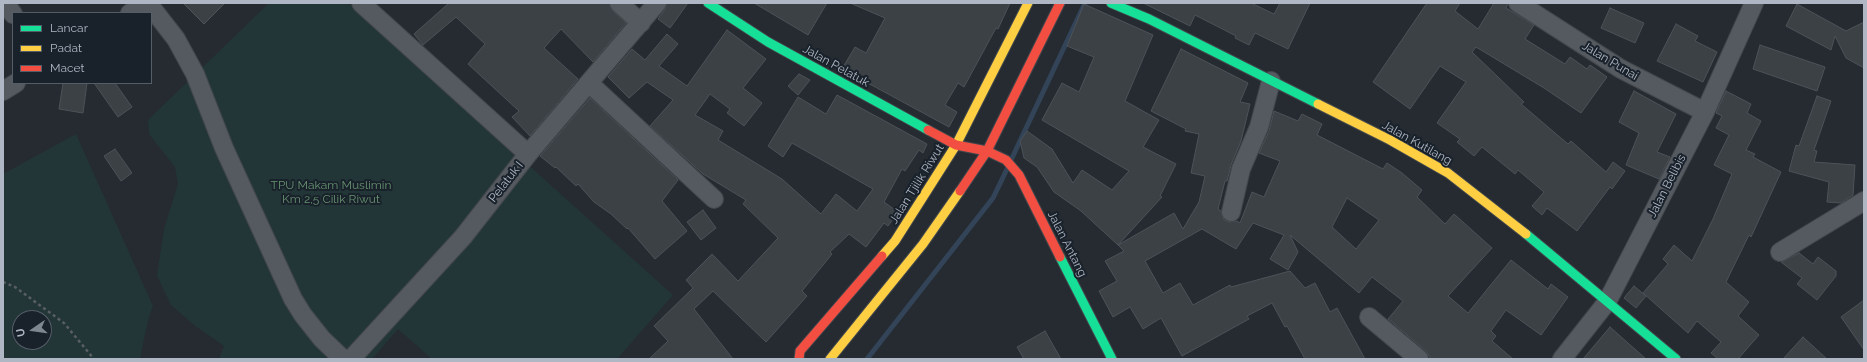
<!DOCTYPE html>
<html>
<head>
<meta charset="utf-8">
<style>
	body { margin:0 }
	#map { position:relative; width:1867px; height:362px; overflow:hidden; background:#252b31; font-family:Raleway,sans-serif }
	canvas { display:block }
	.frame { position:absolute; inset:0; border:4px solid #aeb7c3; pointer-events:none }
	.legend { position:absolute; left:12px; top:12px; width:140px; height:72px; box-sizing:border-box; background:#19212b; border:1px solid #555d68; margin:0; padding:5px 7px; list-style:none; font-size:12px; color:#aeb7c3 }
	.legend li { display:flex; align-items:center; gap:8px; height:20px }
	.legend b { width:20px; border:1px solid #555d68 }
	.north { position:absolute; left:12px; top:310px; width:40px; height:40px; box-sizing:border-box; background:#19212b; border:1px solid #555d68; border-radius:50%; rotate:257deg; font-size:11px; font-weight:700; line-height:16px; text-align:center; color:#aeb7c3 }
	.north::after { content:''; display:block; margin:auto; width:14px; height:18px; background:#7e8690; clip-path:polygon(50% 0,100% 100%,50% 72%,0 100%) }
</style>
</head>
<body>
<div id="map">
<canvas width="1867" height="362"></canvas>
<div class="frame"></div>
<ul class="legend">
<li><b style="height:5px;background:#16e098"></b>Lancar</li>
<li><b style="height:5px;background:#ffcf43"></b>Padat</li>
<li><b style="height:5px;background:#f24e42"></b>Macet</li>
</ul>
<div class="north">U</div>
</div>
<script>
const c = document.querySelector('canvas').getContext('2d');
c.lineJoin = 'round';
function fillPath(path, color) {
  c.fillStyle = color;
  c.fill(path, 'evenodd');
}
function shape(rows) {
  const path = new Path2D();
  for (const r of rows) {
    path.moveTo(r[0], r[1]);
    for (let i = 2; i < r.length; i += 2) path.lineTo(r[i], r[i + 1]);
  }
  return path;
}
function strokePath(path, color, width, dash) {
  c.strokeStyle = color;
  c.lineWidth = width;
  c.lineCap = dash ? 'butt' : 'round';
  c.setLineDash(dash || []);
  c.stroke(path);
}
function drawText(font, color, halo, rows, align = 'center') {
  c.font = font + ' Raleway,sans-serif';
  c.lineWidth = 4;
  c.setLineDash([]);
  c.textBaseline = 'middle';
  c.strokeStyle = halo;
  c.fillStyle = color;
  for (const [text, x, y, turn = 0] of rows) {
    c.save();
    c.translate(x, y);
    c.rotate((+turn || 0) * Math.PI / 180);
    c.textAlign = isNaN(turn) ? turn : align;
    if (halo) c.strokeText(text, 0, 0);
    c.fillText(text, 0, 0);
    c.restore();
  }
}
const green = shape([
	[269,3,348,3,673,295,617,359,432,359,398,329,372,359,219,359,224,346,194,325,171,305,157,276,164,229,178,184,175,167,149,134,148,120],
	[76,134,153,306,148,320,140,359,3,359,3,174],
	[20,318,44,318,44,342,20,342]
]);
const stream = shape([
	[1012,158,1085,3],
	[867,359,993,198,1007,169]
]);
const building = shape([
	[183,3,225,3,204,24,183,3],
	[449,3,609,3,612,10,626,23,593,62,561,29,544,48,578,79,530,136,512,117,519,111,468,64,485,44,456,17,423,45,414,34,449,3],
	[667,3,688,3,670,28,658,19,665,9,667,3],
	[754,3,827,3,808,35,754,3],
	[850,3,1010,3,998,29,996,28,964,87,958,83,945,105,957,112,949,127,842,69,855,47,866,53,885,18,850,3],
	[1143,3,1251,3,1274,14,1280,3,1310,3,1288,49,1255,33,1249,45,1235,38,1236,36,1195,15,1190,26,1143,3],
	[1427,3,1460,3,1455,11,1478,29,1494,3,1508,3,1506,8,1534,25,1525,39,1565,64,1570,57,1587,69,1590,65,1607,77,1581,113,1544,88,1476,47,1472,52,1524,102,1521,104,1568,144,1571,141,1606,172,1613,162,1625,171,1612,189,1610,187,1577,231,1547,208,1542,215,1532,206,1544,192,1518,170,1515,174,1482,147,1474,156,1457,142,1460,139,1437,123,1466,82,1440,66,1410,109,1373,82,1427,3],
	[1084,4,1153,35,1125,101,1159,120,1143,147,1176,164,1160,196,1162,197,1118,245,1081,211,1054,192,1037,167,1024,158,1020,141,1027,131,1052,149,1073,183,1082,170,1112,190,1129,171,1042,120,1062,83,1079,92,1094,57,1067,46,1084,4],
	[1797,4,1846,31,1864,22,1864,68,1846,58,1835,36,1831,50,1786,26,1797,4],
	[1610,8,1644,23,1635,43,1601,28,1610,8],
	[1676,24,1698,36,1695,41,1717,52,1703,82,1657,61,1676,24],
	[727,30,766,59,743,88,762,103,744,126,727,113,730,109,710,94,695,115,723,131,718,140,782,179,821,214,836,194,857,211,873,189,792,143,783,157,768,146,798,97,826,114,837,95,927,144,923,153,919,150,905,171,902,169,884,202,898,212,888,226,884,223,866,247,849,234,830,252,832,254,802,291,807,296,766,342,713,291,694,309,733,359,649,359,668,341,654,326,693,288,686,280,712,254,738,281,778,238,743,204,746,200,703,174,650,126,673,100,647,82,629,98,608,77,632,49,645,60,667,34,678,44,659,66,687,86,727,30],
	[1760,45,1825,67,1817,91,1753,69,1760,45],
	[1181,49,1248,83,1240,102,1250,104,1241,141,1231,165,1227,181,1225,181,1218,209,1221,211,1224,220,1229,222,1237,221,1240,223,1252,192,1264,197,1280,161,1259,153,1269,131,1274,111,1298,121,1302,114,1322,124,1317,135,1383,169,1387,163,1402,173,1422,190,1417,197,1445,224,1454,214,1492,248,1448,296,1468,313,1511,260,1548,289,1551,284,1568,297,1541,335,1506,310,1491,331,1496,336,1492,341,1513,359,1431,359,1426,351,1388,319,1403,301,1372,277,1359,293,1290,235,1298,252,1288,270,1270,259,1284,235,1253,223,1236,249,1202,229,1145,261,1163,293,1180,283,1193,305,1230,285,1231,287,1290,271,1305,288,1315,283,1330,312,1337,308,1365,359,1305,359,1287,326,1285,327,1272,303,1247,316,1249,319,1182,356,1161,318,1143,329,1130,307,1113,317,1099,291,1117,281,1105,261,1124,251,1118,245,1174,213,1183,229,1199,202,1205,176,1191,173,1199,134,1185,131,1186,129,1151,111,1181,49],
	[1347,198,1379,220,1356,249,1332,227,1347,198],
	[799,74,810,80,798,95,788,86,799,74],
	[63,83,87,83,83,113,59,109,63,83],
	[94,83,115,83,132,107,118,117,94,83],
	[1634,91,1676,114,1657,152,1670,157,1659,179,1626,165,1639,133,1619,122,1634,91],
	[1726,91,1751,104,1747,113,1761,121,1746,150,1755,154,1753,157,1781,172,1751,237,1749,235,1726,282,1749,302,1738,316,1759,335,1738,359,1718,359,1711,353,1721,342,1697,321,1688,333,1643,293,1668,264,1663,259,1674,245,1692,261,1713,219,1732,174,1714,165,1729,135,1716,128,1722,116,1716,113,1726,91],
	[1817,96,1831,101,1814,150,1817,151,1814,162,1855,165,1853,195,1841,203,1827,202,1829,182,1789,171,1796,145,1799,146,1817,96],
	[590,98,678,180,662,201,687,231,655,259,628,228,627,229,611,214,594,202,578,184,576,186,556,167,555,168,540,156,590,98],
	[115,149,132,173,121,181,104,156,115,149],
	[703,210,716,228,701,240,687,222,703,210],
	[1799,253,1813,264,1818,257,1836,271,1836,276,1817,300,1797,284,1802,278,1781,262,1799,253],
	[1634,286,1646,296,1636,308,1624,298,1634,286],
	[1864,300,1864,350,1841,317,1864,300],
	[1610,327,1646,359,1583,359,1610,327],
	[1045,331,1061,359,1024,359,1017,347,1045,331],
	[1803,337,1827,359,1783,359,1803,337]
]);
const path = shape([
	[3,282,15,287,64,323,94,359]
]);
const street = shape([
	[5,3,13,14],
	[148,3,176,39,195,74,224,148,293,299,303,315,322,339,343,359],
	[361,3,528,154],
	[619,3,641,23],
	[1518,3,1621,69,1705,112],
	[130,13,147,3],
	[589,83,714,199],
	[3,91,16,83],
	[1231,212,1241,169,1259,127,1271,81],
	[1780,252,1864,201],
	[1369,317,1419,359],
	[351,359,463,237,528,154,657,3],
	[1562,359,1607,302,1705,112,1754,3]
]);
const fast = shape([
	[708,3,768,42,928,130],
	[1111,3,1149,19,1318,104],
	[1526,234,1676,359],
	[1060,257,1112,359]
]);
const slow = shape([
	[1318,104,1390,140,1448,173,1526,234],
	[882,256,895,241,956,145,1028,3],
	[830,359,923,244,960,191]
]);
const jam = shape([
	[928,130,956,145,987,151,1006,160,1019,175,1060,257],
	[960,191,987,151,1060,3],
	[799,359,800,351,882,256]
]);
const streetNames = [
	["Jalan Punai",1610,61,31],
	["Jalan Pelatuk",836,66,29],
	["Jalan Kutilang",1417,143,29],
	["Pelatuk I",506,182,-52],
	["Jalan Tjilik Riwut",917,184,-58],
	["Jalan Belibis",1667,186,-63],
	["Jalan Antang",1067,244,63]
];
const parkNames = [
	["TPU Makam Muslimin",331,185],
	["Km 2,5 Cilik Riwut",331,199]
];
fillPath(green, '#233637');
strokePath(stream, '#334459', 5);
fillPath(building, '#3c4146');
strokePath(building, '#4d5259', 1);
strokePath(street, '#42474c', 20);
strokePath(fast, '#42474c', 11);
strokePath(slow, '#42474c', 11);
strokePath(jam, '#42474c', 11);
strokePath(path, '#585e63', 2.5, [3, 3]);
strokePath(street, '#555960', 18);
strokePath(fast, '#16e098', 9);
strokePath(slow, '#ffcf43', 9);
strokePath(jam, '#f24e42', 9);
drawText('12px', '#aeb7c3', '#19212b', streetNames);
drawText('12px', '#66936f', '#19212b', parkNames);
</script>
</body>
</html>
